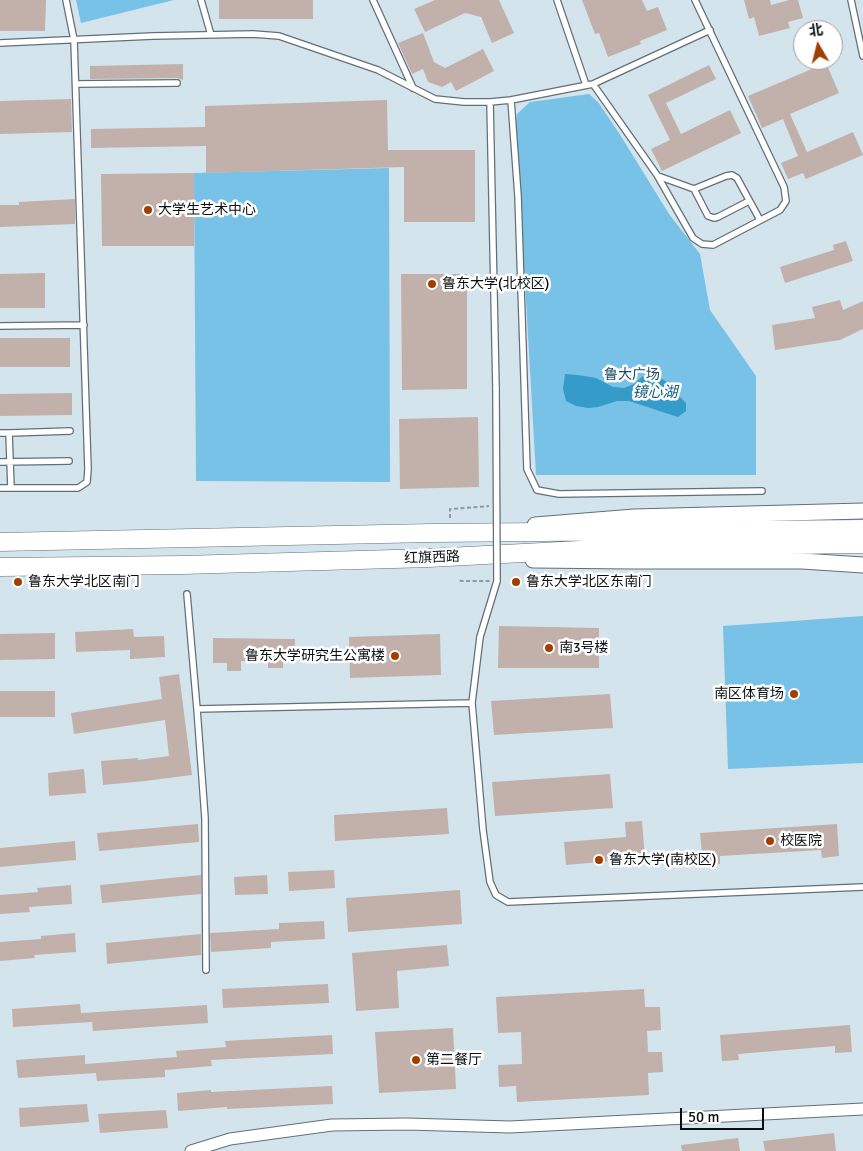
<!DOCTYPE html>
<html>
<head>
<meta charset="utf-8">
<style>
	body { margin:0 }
	#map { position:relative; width:863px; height:1151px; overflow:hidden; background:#d4e4ed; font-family:Signika,"Noto Sans SC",sans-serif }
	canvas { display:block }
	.north { position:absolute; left:793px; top:20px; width:50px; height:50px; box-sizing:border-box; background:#fff; border:1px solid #9d9fa0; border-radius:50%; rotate:352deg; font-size:14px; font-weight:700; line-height:20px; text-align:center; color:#0a0f12 }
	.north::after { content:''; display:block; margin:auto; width:18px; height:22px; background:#a13e01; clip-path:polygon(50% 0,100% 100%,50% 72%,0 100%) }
	.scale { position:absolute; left:680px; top:1108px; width:84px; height:22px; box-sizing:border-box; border:2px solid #0a0f12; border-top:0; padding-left:6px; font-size:15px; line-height:18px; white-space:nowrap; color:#0a0f12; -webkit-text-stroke:4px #fff; paint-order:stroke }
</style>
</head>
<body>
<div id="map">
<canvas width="863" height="1151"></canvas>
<div class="north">北</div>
<div class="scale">50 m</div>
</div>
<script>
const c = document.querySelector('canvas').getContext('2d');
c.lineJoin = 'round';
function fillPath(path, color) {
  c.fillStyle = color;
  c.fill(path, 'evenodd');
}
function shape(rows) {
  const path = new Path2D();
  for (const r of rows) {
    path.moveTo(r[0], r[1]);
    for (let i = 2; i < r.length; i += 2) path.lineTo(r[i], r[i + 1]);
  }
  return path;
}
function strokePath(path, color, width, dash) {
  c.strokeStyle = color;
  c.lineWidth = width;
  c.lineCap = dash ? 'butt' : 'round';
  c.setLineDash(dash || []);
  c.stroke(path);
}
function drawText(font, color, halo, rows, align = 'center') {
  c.font = font + ' Signika,"Noto Sans SC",sans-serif';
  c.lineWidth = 5;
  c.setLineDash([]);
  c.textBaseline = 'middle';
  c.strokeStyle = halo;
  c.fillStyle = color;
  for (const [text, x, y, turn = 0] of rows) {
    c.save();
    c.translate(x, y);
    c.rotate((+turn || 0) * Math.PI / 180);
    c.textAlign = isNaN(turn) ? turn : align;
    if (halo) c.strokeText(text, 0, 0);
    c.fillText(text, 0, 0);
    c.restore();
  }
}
const green = shape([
	[76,0,174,0,81,23],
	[589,94,598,102,619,133,669,214,700,254,710,310,756,376,756,475,536,475,516,125,517,114,530,102],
	[389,168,390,482,196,481,194,173],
	[863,616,863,763,728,769,723,626]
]);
const water = shape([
	[565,374,578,375,596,378,613,387,624,388,634,384,643,376,657,376,672,385,679,396,686,403,686,411,678,417,629,401,617,401,598,407,588,408,576,406,566,401,563,389]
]);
const building = shape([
	[0,0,46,0,45,31,0,31],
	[219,0,313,0,313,19,219,19],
	[435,0,499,0,514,33,492,43,481,17,465,13,425,32,414,9],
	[582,0,642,0,647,11,658,7,667,30,640,41,641,44,608,57,599,33,595,34],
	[744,0,770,0,771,5,789,0,798,0,803,18,788,22,790,28,759,36,754,17,749,19],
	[423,33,434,62,445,68,483,49,494,71,456,91,451,82,442,87,428,82,423,69,412,74,398,43],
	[826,63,839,93,790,114,807,152,853,132,863,155,806,179,803,173,788,179,781,163,798,156,783,119,762,128,748,96],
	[183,64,183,80,177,78,90,79,90,66],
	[709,65,716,79,666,103,681,134,730,110,741,133,662,171,651,149,670,140,648,95],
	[71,99,72,132,0,134,0,101],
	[387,100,388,150,475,150,475,222,404,222,404,167,206,173,206,146,91,148,91,129,205,127,205,106],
	[194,173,194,246,102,246,101,174],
	[75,199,75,224,0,227,0,205,19,205,19,202],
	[846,241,853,261,785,283,780,267,834,250,833,245],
	[45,273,45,308,0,308,0,274],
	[401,274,467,274,467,389,402,390],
	[840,300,843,310,863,301,863,329,840,340,775,350,772,325,815,318,812,307],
	[0,338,70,338,70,367,0,367],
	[72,393,72,415,0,416,0,394],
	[478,417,479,487,400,489,399,419],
	[499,626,599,628,599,668,498,668],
	[133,629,134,637,164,636,165,657,130,659,130,650,76,652,75,632],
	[55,633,55,659,0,660,0,634],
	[440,634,441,675,350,678,349,637],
	[213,638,295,639,295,661,283,661,283,668,268,668,268,662,241,661,241,671,227,671,227,663,213,663],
	[179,674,192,775,145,781,103,785,101,761,138,758,138,760,169,756,165,720,74,734,71,713,162,699,159,677],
	[0,691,55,691,55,717,0,717],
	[610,694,613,728,494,735,491,701],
	[84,769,86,793,49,796,48,773],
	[610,774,613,808,495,816,492,782],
	[447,808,449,834,335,841,334,815],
	[642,821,645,858,566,865,564,842,626,837,625,822],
	[198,824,199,842,99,851,97,833],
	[837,824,839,856,822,858,821,850,720,856,720,864,703,865,700,833],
	[75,841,76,860,0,867,0,848],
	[334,870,335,888,289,891,288,872],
	[201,875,201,894,102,903,100,885],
	[267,875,268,894,235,895,234,877],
	[71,885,72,904,29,907,30,912,0,914,0,895,38,892,37,888],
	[460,890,462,924,348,932,346,898],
	[324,921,325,939,271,942,271,948,211,952,210,933,279,929,279,923],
	[75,933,76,952,34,955,35,958,0,961,0,942,41,939,41,936],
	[201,934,201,955,107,964,106,943],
	[447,945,449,966,397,971,399,1008,356,1011,352,953],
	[328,984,329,1003,223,1008,222,989],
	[644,989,645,1007,660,1007,661,1030,647,1031,648,1052,662,1052,663,1072,648,1073,649,1095,517,1102,516,1086,499,1087,498,1065,522,1064,521,1032,498,1033,496,997],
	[80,1004,81,1013,207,1005,208,1023,93,1031,92,1022,13,1027,12,1009],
	[850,1025,852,1052,835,1053,835,1046,738,1054,739,1060,722,1061,720,1035],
	[453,1028,456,1089,379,1093,375,1032],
	[332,1035,333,1054,211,1060,212,1066,165,1070,165,1077,97,1081,96,1073,18,1078,16,1060,85,1055,85,1064,177,1057,176,1051,226,1047,225,1041],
	[332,1086,333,1104,227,1109,227,1107,178,1111,177,1093,211,1090,211,1092],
	[87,1104,89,1122,20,1127,19,1108],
	[166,1110,168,1128,100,1133,98,1114],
	[834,1133,836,1151,765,1151,763,1141],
	[738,1138,740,1151,682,1151,681,1145]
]);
const path = shape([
	[450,518,450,509,489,506],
	[460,580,461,581,490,581]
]);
const service = shape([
	[201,0,211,35],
	[373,0,413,88],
	[557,0,586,85],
	[851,0,863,56],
	[0,43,153,36,253,34,279,36,378,70,435,99,464,102,490,102,511,100,593,84,710,30],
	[76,84,177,83],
	[593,84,657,175,693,238,702,244,713,245,780,210,786,201,784,187,695,0],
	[511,100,518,196,527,469,537,490,559,494,762,491],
	[490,102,496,389],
	[658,176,694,189,726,176,732,175,737,178,760,220],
	[694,189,708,216,714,218,718,217,749,201],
	[0,326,84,325],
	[0,433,9,433],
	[0,462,69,461],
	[0,488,78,488,87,482,88,469,74,40,66,0],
	[11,488,9,433,70,431],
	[187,594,197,709,205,818,206,970],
	[480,637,472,703,483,830,490,882,496,895,508,902,863,887],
	[197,709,472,703]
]);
const minor = shape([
	[191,1151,230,1139,332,1125,407,1124,510,1127,863,1109]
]);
const secondary = shape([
	[535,525,634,517,863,511],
	[533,560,633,561,802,561,863,565]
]);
const primary = shape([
	[0,542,432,533,863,529],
	[0,567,183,565,429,558,636,547,863,544]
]);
const serviceBridge = shape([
	[480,637,497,581,496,389]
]);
const markers = [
	[148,210,5,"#a13e01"],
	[432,284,5,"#a13e01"],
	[18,582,5,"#a13e01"],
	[516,582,5,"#a13e01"],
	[549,648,5,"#a13e01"],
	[395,656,5,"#a13e01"],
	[794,694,5,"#a13e01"],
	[770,841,5,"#a13e01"],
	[599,860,5,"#a13e01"],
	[416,1060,5,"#a13e01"]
];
const poiNames = [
	["大学生艺术中心",158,210],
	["鲁东大学(北校区)",442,284],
	["鲁东大学北区南门",28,582],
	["鲁东大学北区东南门",526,582],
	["南3号楼",559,648],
	["鲁东大学研究生公寓楼",385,656,"right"],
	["南区体育场",784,694,"right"],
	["校医院",780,841],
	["鲁东大学(南校区)",609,860],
	["第二餐厅",426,1060]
];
const parkNames = [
	["鲁大广场",632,375]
];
const streetNames = [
	["红旗西路",432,558,-2]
];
const waterNames = [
	["镜心湖",655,393]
];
fillPath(green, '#78c1e7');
fillPath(water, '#359bc8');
fillPath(building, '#c2b1ab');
strokePath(service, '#616f77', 8);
strokePath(minor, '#616f77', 13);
strokePath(secondary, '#616f77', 17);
strokePath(primary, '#616f77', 19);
strokePath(path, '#8e9aa1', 2, [4, 2.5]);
strokePath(service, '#fff', 5.5);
strokePath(minor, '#fff', 11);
strokePath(secondary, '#fff', 15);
strokePath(primary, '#fff', 18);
strokePath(serviceBridge, '#616f77', 8, []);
strokePath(serviceBridge, '#fff', 5.5);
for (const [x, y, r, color] of markers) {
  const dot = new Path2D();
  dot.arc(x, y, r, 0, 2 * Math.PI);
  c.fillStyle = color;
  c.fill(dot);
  strokePath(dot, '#fff', 2);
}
drawText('14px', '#0a0f12', '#fff', poiNames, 'left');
drawText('14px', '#224b5f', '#fff', parkNames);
drawText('14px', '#0a0f12', '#fff', streetNames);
drawText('italic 15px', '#146080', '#fff', waterNames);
</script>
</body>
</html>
